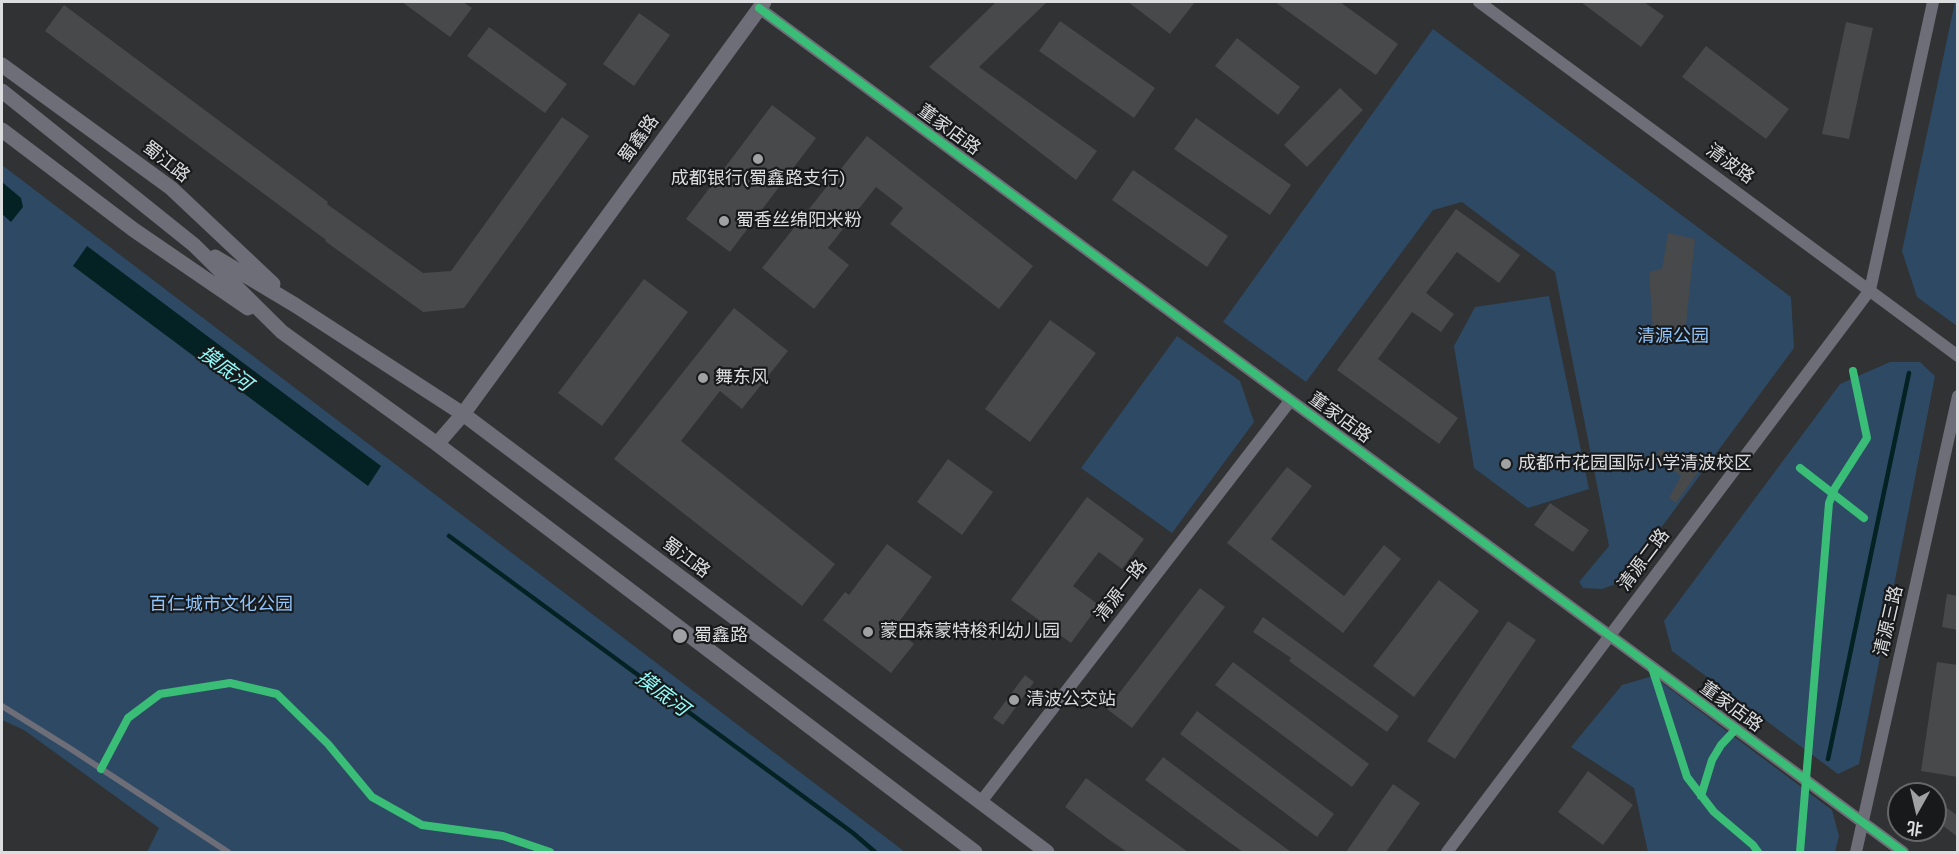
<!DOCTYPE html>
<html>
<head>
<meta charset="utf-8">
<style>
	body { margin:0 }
	#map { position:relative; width:1959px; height:854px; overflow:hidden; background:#303234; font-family:"Work Sans","Noto Sans SC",sans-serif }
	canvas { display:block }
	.frame { position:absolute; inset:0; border:3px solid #dbdddf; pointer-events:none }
	.north { position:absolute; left:1887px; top:782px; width:60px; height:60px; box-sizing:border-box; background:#18191b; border:2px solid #666769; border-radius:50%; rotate:188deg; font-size:16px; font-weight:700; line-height:24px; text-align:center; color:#dbdddf }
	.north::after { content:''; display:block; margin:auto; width:21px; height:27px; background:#9fa1a3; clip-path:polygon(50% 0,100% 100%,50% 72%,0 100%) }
</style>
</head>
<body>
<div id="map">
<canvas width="1959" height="854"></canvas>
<div class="frame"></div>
<div class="north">北</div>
</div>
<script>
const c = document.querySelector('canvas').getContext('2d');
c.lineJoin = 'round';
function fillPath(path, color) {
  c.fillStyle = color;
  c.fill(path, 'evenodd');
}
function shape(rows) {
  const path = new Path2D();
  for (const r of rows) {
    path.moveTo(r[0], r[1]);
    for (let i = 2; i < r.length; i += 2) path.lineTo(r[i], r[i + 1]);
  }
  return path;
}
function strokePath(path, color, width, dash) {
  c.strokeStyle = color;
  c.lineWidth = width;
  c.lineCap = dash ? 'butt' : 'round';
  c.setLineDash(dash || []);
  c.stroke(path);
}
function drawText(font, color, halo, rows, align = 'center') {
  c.font = font + ' "Work Sans","Noto Sans SC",sans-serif';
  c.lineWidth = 4.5;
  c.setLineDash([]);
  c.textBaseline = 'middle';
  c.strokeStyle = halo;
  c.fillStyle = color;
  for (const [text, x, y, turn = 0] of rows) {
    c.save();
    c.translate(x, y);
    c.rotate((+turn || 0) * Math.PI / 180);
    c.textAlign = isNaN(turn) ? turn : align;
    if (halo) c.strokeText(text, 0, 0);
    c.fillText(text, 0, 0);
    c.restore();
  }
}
const green = shape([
	[1955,2,1958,2,1957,326,1917,297,1902,251],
	[1433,29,1791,297,1794,348,1621,582,1602,589,1583,588,1579,582,1609,546,1555,272,1462,202,1433,210,1306,382,1223,322],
	[2,165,905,852,147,852,159,828,24,730,2,720],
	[1549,296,1589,489,1528,508,1474,468,1454,346,1475,307],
	[1177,336,1240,381,1254,422,1172,533,1081,468],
	[1890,362,1920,362,1935,376,1859,764,1838,774,1672,651,1664,621,1840,384],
	[1653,676,1832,810,1839,836,1835,852,1648,852,1634,788,1571,747,1622,685]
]);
const water = shape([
	[2,182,21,198,23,207,11,222,2,214],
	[87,246,381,466,368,486,73,266]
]);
const stream = shape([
	[449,536,853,833,875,852],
	[1828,759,1909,373]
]);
const building = shape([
	[402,2,463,2,472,8,450,37],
	[996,2,1047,2,979,67,1097,151,1076,180,929,67],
	[1128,2,1195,2,1170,34],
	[1275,2,1340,2,1398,44,1376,75],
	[1581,2,1644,2,1664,16,1641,47],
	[64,5,328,202,327,204,423,273,451,271,562,117,589,136,464,308,423,312,325,241,326,240,45,31],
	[639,13,670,35,634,86,603,64],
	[1060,21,1155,88,1134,118,1039,51],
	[1846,22,1873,28,1849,139,1822,134],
	[489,27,567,84,545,113,467,56],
	[1237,38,1300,87,1278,115,1215,66],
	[1706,46,1789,109,1766,139,1682,77],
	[1340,88,1363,110,1307,167,1284,145],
	[772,105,816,138,730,252,686,219],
	[1196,118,1291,185,1270,215,1174,149],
	[867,136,1033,266,999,309,890,224,903,208,876,187,828,248,849,265,814,309,762,268],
	[1133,170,1228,236,1207,267,1112,200],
	[1456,209,1520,255,1499,283,1457,252,1426,293,1454,314,1441,332,1412,312,1378,359,1458,418,1439,444,1337,370],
	[1668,233,1695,239,1685,333,1653,333,1649,272,1662,269],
	[644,279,688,312,602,426,558,393],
	[734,308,788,351,742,409,720,391,681,441,835,564,802,606,614,459],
	[1050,320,1096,353,1030,442,985,409],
	[1661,449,1698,472,1676,503,1669,498,1681,476,1656,456],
	[948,459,993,492,962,535,917,502],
	[1287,467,1312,486,1271,539,1344,596,1384,545,1401,559,1343,633,1227,543],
	[1087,497,1144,539,1122,569,1099,552,1073,586,1099,605,1071,643,1011,600],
	[1550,503,1589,530,1573,552,1534,525],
	[887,544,932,577,894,629,914,644,891,673,823,620,845,592,849,595],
	[1439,580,1479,611,1414,697,1373,666],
	[1200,588,1225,607,1132,728,1107,709],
	[1947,594,1958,596,1958,630,1942,627],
	[1263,617,1399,716,1387,732,1289,661,1291,658,1253,632],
	[1508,621,1536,640,1455,759,1427,741],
	[1233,662,1369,764,1352,787,1215,685],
	[1937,662,1958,665,1958,777,1921,771],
	[1025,675,1034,682,1003,725,993,718],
	[1197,711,1334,814,1317,837,1180,734],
	[1163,757,1223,802,1291,852,1243,852,1222,837,1145,780],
	[1588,771,1633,805,1603,845,1558,812],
	[1086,778,1116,800,1188,852,1127,852,1108,839,1065,807],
	[1393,784,1420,803,1386,852,1346,852],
	[1935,799,1958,816,1958,837,1935,820]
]);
const service = shape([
	[2,706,71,749,228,852]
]);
const minor = shape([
	[1479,2,1958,356],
	[759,8,1903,852],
	[980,803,1290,401],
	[1447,852,1870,290,1933,2],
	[1856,852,1958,396]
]);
const tertiary = shape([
	[2,65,171,188,273,284],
	[2,91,194,245,282,332,437,444,975,852],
	[2,130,134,230,248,308],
	[215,257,295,305,463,414,1047,852],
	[437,444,463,414,764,2]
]);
const cycleway = shape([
	[759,8,1903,852],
	[1800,468,1864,518],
	[1652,668,1687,777,1714,812,1753,845,1758,852],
	[101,769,128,718,160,694,230,683,277,694,328,744,372,797,422,825,503,836,550,852],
	[1701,796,1712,760,1721,745,1736,729],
	[1800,852,1829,503,1835,488,1867,438,1853,371]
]);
const markers = [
	[758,159,6,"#9fa1a3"],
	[724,221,6,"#9fa1a3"],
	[703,378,6,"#9fa1a3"],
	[1506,464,6,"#9fa1a3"],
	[868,632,6,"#9fa1a3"],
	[680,636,8,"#9fa1a3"],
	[1014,700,6,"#9fa1a3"]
];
const streetNames = [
	["董家店路",949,130,36],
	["蜀鑫路",639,139,-54],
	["蜀江路",166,162,38],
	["清波路",1730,164,36],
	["董家店路",1340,418,36],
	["蜀江路",686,558,37],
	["清源二路",1644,560,-53],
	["清源一路",1121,591,-52],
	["清源三路",1889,621,-77],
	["董家店路",1731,707,36]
];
const poiNames = [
	["成都银行(蜀鑫路支行)",758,179,"center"],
	["蜀香丝绵阳米粉",736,221],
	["舞东风",715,378],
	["成都市花园国际小学清波校区",1518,464],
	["蒙田森蒙特梭利幼儿园",880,632],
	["蜀鑫路",694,636],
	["清波公交站",1026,700]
];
const parkNames = [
	["清源公园",1673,337],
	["百仁城市文化公园",221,605]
];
const waterNames = [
	["摸底河",225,369,37],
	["摸底河",662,694,37]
];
fillPath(green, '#2e4964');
fillPath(water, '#042223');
strokePath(stream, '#042223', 4.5);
fillPath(building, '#47494a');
strokePath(service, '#6d6e78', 6);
strokePath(minor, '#6d6e78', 12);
strokePath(tertiary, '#6d6e78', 15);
strokePath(cycleway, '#3abd76', 8);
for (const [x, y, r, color] of markers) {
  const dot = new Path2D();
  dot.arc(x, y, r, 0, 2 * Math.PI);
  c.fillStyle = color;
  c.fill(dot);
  strokePath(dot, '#18191b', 2);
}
drawText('18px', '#dbdddf', '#18191b', streetNames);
drawText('18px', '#dbdddf', '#18191b', poiNames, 'left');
drawText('18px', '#8ec4fc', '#18191b', parkNames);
drawText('italic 20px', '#90f9f9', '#18191b', waterNames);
</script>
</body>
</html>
